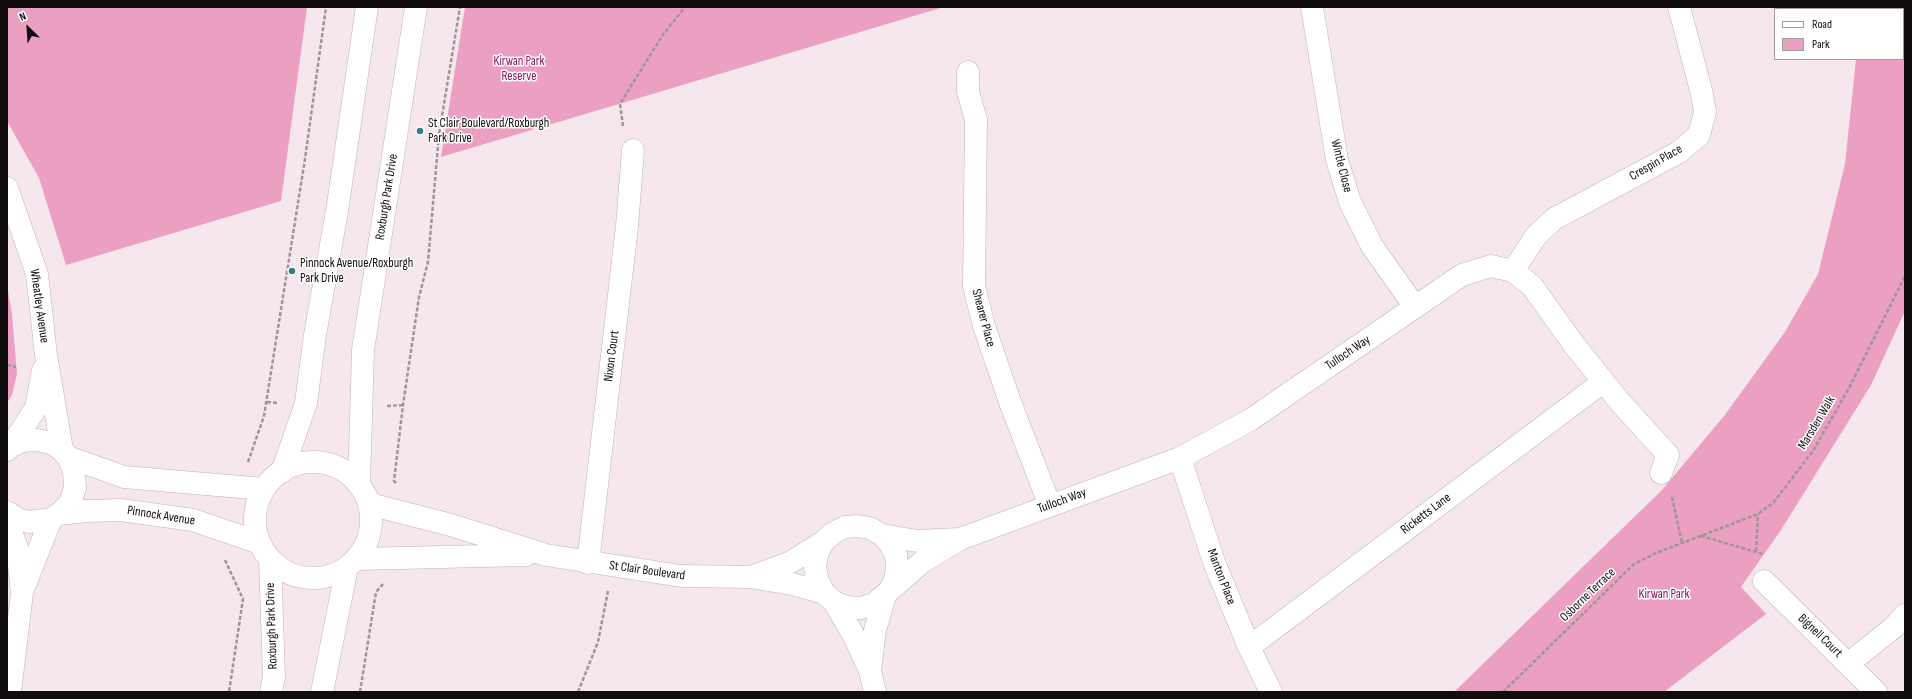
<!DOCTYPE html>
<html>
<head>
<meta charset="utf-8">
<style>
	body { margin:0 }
	#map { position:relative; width:1912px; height:699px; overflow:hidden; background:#f6e6ed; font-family:"Sofia Sans Condensed",sans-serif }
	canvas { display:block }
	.frame { position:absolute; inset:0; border:8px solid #110c0e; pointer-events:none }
	.legend { position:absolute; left:1774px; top:8px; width:130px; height:52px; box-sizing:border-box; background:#fff; border:1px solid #a09e9f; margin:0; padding:5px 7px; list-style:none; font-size:12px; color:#110c0e }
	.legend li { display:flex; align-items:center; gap:8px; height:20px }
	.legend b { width:20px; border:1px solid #a09e9f }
	.north { position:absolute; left:8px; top:8px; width:40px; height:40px; -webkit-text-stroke:3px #fff; paint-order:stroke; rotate:335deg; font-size:11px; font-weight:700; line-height:16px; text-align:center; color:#110c0e }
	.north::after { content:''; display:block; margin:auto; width:14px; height:18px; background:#110c0e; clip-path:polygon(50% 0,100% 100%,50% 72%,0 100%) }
</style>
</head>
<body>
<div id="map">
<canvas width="1912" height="699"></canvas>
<div class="frame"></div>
<ul class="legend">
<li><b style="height:5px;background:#fff"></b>Road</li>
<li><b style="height:11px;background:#eca0c1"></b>Park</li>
</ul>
<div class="north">N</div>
</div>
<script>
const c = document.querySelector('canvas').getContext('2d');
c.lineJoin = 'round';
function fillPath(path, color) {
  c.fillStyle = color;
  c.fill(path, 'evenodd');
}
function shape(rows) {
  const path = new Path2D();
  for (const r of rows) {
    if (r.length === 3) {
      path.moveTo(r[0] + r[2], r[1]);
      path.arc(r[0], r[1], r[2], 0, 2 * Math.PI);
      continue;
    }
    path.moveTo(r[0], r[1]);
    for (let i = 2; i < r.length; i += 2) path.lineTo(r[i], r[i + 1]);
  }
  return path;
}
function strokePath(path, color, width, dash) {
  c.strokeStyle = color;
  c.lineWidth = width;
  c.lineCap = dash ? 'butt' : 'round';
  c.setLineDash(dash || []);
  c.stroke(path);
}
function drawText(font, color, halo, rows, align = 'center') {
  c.font = font + ' "Sofia Sans Condensed",sans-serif';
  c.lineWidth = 3;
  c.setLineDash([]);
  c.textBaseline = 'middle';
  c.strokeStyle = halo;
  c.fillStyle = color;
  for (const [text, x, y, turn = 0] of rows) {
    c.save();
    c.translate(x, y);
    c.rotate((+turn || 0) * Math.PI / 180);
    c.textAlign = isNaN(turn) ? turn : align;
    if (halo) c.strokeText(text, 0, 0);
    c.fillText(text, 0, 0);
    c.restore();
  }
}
const green = shape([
	[7,7,307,7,281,201,66,265,39,178,7,121],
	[465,7,944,7,441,157],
	[1861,7,1905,7,1905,311,1871,385,1781,530,1741,587,1766,614,1664,692,1454,692,1662,490,1724,416,1785,332,1818,274,1845,164,1856,59,1903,59,1903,9,1861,9],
	[7,285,12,314,17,374,12,395,7,403]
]);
const path = shape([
	[623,126,620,104,662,36,685,7],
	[7,365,16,367],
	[267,402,278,403],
	[387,406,403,405],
	[248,462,264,416,305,159,326,7],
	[396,483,394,481,403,405,419,297,428,262,439,134,460,7],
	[1672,497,1682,543],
	[1701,536,1763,554],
	[1756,551,1758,514],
	[225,560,243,599,229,692],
	[360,692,376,592,383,584],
	[578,692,598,642,608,591],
	[1503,692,1634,564,1656,553,1758,514,1773,503,1813,451,1849,388,1905,276]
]);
const minor = shape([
	[1312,7,1337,160,1350,202,1372,246,1415,307],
	[968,72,968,92,976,120,974,286,984,326,1010,402,1050,506],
	[7,188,37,274,46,355,62,450],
	[1513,271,1536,236,1554,219,1679,152,1699,135,1705,112,1702,94,1679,7],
	[11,446,36,408,43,370],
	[7,450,11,446,24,441,37,440,51,443,62,450,68,457,74,471,75,488,70,503,59,514,51,519,29,522,18,519,7,512],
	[68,457,124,477,264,489],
	[1180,458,1214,562,1249,647,1271,692],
	[313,520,58],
	[282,472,306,403,315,335,337,211,367,7],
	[359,484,363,350,416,7],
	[369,504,451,525,546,555,681,576,750,577,792,584,824,593,834,602,847,607,861,608,874,604,889,591,895,580,897,567,896,555,890,544,882,535,870,528,857,526,845,527,833,533,823,542,817,554,815,568,818,581,824,593],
	[59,514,86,511,121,510,193,520,260,543],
	[7,522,17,547,22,593,10,692],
	[882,535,917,541,959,539],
	[270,559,274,677,271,692],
	[357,559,526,555],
	[588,563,627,226,633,150],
	[751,577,791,562,823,542],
	[1764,581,1876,692],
	[889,591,922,562,960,539,1180,458,1250,420,1462,275,1491,266,1513,271,1532,286,1575,346,1620,402,1668,455,1661,473],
	[22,592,51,519],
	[834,602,853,634,870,671,875,692],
	[1249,647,1603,382],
	[1849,663,1893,628,1905,615],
	[870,671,875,630,885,596],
	[322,692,347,567]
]);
const markers = [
	[420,131,4,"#377f86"],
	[292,271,4,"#377f86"]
];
const parkNames = [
	["Kirwan Park",519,62],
	["Reserve",519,77],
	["Kirwan Park",1664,595]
];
const poiNames = [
	["St Clair Boulevard/Roxburgh",428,124],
	["Park Drive",428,139],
	["Pinnock Avenue/Roxburgh",300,264],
	["Park Drive",300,279]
];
const streetNames = [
	["Crespin Place",1656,163,-30],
	["Wintle Close",1341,166,76],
	["Roxburgh Park Drive",387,197,-81],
	["Wheatley Avenue",39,306,82],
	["Shearer Place",983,318,75],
	["Tulloch Way",1348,353,-34],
	["Nixon Court",612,356,-83],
	["Marsden Walk",1817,423,-59],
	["Tulloch Way",1062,501,-20],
	["Ricketts Lane",1426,514,-37],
	["Pinnock Avenue",161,516,9],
	["St Clair Boulevard",647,571,8],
	["Manton Place",1221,577,69],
	["Osborne Terrace",1588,595,-44],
	["Roxburgh Park Drive",272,626,-92],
	["Bignell Court",1820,636,44]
];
fillPath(green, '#eca0c1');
strokePath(minor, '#c1b1b7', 23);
strokePath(path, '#a09499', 2.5, [4, 2]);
strokePath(minor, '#fff', 22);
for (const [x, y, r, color] of markers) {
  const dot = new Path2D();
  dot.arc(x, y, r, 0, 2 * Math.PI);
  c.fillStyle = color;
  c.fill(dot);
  strokePath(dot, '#fff', 1.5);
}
drawText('13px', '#8a1759', '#fff', parkNames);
drawText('13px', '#110c0e', '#fff', poiNames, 'left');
drawText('13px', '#110c0e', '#fff', streetNames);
</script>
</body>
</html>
